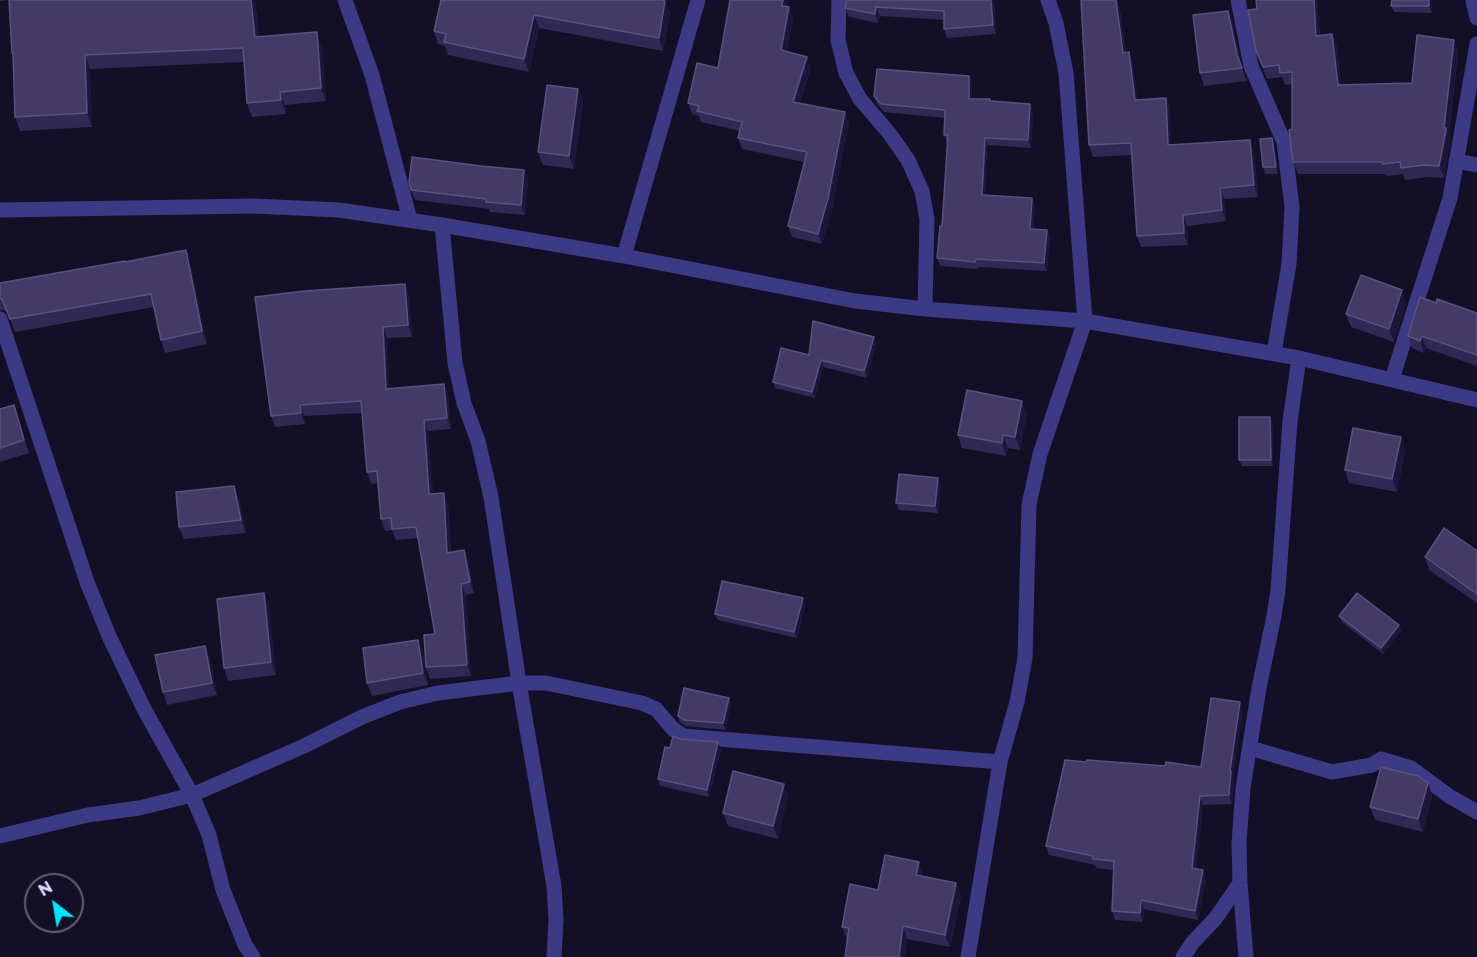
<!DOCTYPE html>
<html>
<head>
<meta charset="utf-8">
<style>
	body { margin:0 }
	#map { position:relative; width:1477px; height:957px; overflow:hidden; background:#130f26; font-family:Montserrat,sans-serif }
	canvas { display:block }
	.north { position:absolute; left:24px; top:873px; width:60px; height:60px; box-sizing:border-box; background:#130f26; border:2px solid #625e7d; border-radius:50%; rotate:329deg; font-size:16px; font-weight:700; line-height:24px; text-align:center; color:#d9d4ff }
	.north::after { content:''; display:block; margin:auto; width:21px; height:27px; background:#00e5ff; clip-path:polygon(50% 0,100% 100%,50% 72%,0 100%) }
</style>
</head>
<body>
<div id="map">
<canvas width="1477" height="957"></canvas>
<div class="north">N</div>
</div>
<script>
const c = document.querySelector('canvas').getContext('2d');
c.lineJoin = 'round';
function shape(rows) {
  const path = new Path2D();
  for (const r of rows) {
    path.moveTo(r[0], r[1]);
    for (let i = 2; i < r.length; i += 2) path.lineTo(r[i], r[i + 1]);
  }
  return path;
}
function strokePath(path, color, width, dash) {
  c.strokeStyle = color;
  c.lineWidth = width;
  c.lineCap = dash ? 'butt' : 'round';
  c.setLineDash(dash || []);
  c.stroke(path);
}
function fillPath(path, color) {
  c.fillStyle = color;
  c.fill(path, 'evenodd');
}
const street = shape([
	[345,0,372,75,410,220],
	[839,0,838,40,846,73,860,99,889,133,908,160,922,191,927,219,925,309],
	[1238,0,1251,66,1284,142,1292,207,1289,264,1274,353],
	[1473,0,1477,18],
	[1456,161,1477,165],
	[0,210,254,206,339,210,442,225,624,256,855,301,925,309,1085,321,1299,358,1477,400],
	[442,225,455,363,464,403,478,441,491,497,519,683,554,886,556,920,554,957],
	[624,256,698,0],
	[0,319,87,582,109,636,144,709,192,795,209,835,223,890,245,945,253,957],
	[1392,379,1450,198,1477,44],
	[1250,748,1332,772,1372,765,1381,759,1411,768,1449,796,1477,812],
	[0,836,88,815,139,808,192,795,304,746,362,717,400,702,438,693,519,683,546,683,642,703,656,709,673,729,683,736,1000,762],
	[968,957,1000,762,1017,702,1025,658,1029,505,1040,454,1085,321,1066,73,1056,23,1048,0],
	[1183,957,1193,942,1215,919,1240,883],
	[1246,957,1240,883,1239,843,1243,788,1259,688,1274,616,1278,590,1290,421,1299,358]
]);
const wall = shape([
	[0,0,255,0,259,37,322,46,326,101,285,105,286,114,252,117,247,103,244,62,90,69,92,127,20,131,15,117,13,58,12,53,9,0,0,1],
	[441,0,665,1,670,13,663,51,539,28,529,72,448,55,445,46,438,44,434,31],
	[730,0,785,0,793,18,787,51,811,68,800,103,849,122,832,209,822,244,792,237,788,226,804,162,742,149,738,138,740,131,701,122,699,116,692,114,688,103,718,68],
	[847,0,994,0,996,34,947,38,944,29,944,20,880,16,878,23,849,17,845,8],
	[1116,0,1120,11,1126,53,1133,64,1137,100,1166,98,1170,110,1171,145,1254,151,1258,197,1224,199,1226,221,1187,226,1188,245,1141,247,1137,236,1132,155,1093,157,1089,145],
	[1317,0,1320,36,1337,46,1341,85,1412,83,1458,52,1449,137,1450,142,1444,178,1429,177,1405,180,1403,174,1386,176,1386,174,1298,174,1293,162,1292,84,1285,85,1282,77,1267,79,1256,51],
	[1432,0,1432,13,1394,12,1391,6],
	[1233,24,1241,65,1247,81,1204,86,1200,73],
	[969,76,972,83,972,99,991,101,1030,104,1033,111,1031,148,988,145,985,195,1032,198,1035,206,1033,229,1047,230,1050,238,1047,271,978,267,978,269,940,266,937,258,942,226,947,143,944,135,945,118,884,112,877,104,874,96],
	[578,89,583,102,574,169,543,165,538,152],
	[1272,138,1274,144,1278,174,1265,174,1263,167],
	[481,166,524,170,528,180,525,215,490,212,489,209,415,200,411,190],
	[125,262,190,263,207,344,165,353,161,340,154,307,15,332,7,312,3,310,0,310,0,283],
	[405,284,409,296,412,337,387,338,389,388,444,384,448,395,451,429,428,431,433,494,448,504,451,553,464,550,468,561,474,593,466,595,471,676,430,679,426,667,435,634,418,538,396,540,392,530,385,531,381,519,378,483,371,484,367,472,362,413,304,416,305,424,275,427,271,416],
	[1406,303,1394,342,1351,327,1346,314],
	[1436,303,1477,313,1477,366,1426,348,1424,353,1412,348,1408,336],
	[876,344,867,378,823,367,815,398,775,388,773,382,809,355],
	[0,409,18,418,29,453,0,462],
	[1027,414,1020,450,1008,448,1006,456,962,448,958,435],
	[1270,417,1273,424,1273,466,1242,466,1239,460],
	[1401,437,1405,450,1397,492,1349,483,1345,470],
	[938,478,941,485,938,513,899,510,896,503],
	[239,499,246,533,184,539,179,527],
	[1477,551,1477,603,1429,570,1425,557],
	[803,598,805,605,797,638,718,620,715,614],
	[269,606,276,675,228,681,224,668],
	[1339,616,1399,625,1401,631,1383,654,1342,622],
	[205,646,210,658,217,695,167,705,163,692],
	[423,653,428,685,372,696,367,683],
	[731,705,725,730,686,726,680,722,678,716],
	[1243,711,1233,778,1234,780,1232,804,1203,805,1196,869,1206,879,1198,920,1144,909,1143,922,1115,920,1112,911,1114,874,1113,870,1096,868,1095,865,1049,855,1046,846,1165,766,1201,767],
	[680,739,721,749,709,797,660,786,658,779,670,748],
	[1428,783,1432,796,1423,832,1375,820,1370,807],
	[784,784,788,797,778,839,728,826,723,813],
	[923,875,923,876,956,883,961,896,950,947,907,939,905,957,845,957,847,940,842,927,878,890]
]);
const shadedWall = shape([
	[251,0,255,0,260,51,255,37],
	[783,0,785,0,788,7,782,6],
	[991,0,994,0,996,34,993,25],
	[1116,0,1120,11,1127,64,1123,53],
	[1314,0,1317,0,1321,48,1316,36],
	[1429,0,1432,0,1432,13,1429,6],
	[665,1,670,13,663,51,659,38],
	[789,7,793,18,785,61,781,50],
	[876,7,880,16,878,23,875,14],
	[1228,11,1233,24,1241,68,1237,55],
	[534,15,539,28,529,72,524,59],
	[317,32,322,46,326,101,321,88],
	[1332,34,1337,46,1342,97,1338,85],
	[1454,40,1458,52,1449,137,1450,142,1444,178,1439,166],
	[1129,52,1133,64,1139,111,1135,100],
	[85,55,90,69,92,127,87,113],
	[807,57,811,68,797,113,793,102],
	[969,76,972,83,972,106,969,99],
	[578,89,583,102,574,169,569,156],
	[280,92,285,105,286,114,281,100],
	[1166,98,1170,110,1172,156,1168,145],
	[1030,104,1033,111,1031,148,1028,140],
	[845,112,849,122,832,209,822,244,818,234],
	[985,138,988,145,985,203,982,195],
	[1272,138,1274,144,1278,174,1276,167],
	[1250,140,1254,151,1258,197,1254,185],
	[524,170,528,180,525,215,521,205],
	[1220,188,1224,199,1226,221,1222,210],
	[1032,198,1035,206,1033,237,1030,229],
	[1183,215,1187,226,1188,245,1184,233],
	[1047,230,1050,238,1047,271,1044,263],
	[186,250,190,263,207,344,202,331],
	[405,284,409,296,412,337,408,325],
	[1402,290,1406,303,1394,342,1389,329],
	[383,327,387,338,390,400,386,389],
	[1422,336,1426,348,1424,353,1420,341],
	[874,337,876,344,867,378,864,371],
	[821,360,823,367,815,398,812,392],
	[444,384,448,395,451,429,447,418],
	[1022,401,1027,414,1020,450,1015,437],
	[14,405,18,418,29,453,24,440],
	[300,405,304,416,305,424,301,413],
	[1270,417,1273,424,1273,466,1271,460],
	[424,420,428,431,434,506,429,494],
	[1003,435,1008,448,1006,456,1002,443],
	[1401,437,1405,450,1397,492,1392,479],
	[938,478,941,485,938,513,935,506],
	[234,486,239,499,246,533,241,520],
	[444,493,448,504,451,565,447,553],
	[464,550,468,561,474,593,470,582],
	[461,584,466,595,471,676,467,665],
	[264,593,269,606,276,675,271,662],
	[803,598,805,605,797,638,794,632],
	[1399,625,1401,631,1383,654,1381,648],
	[418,640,423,653,428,685,423,673],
	[205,646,210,658,217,695,212,683],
	[729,698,731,705,725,730,723,723],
	[1240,702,1243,711,1233,778,1234,780,1232,804,1229,795,1230,771],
	[718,742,721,749,709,797,707,790],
	[1428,783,1432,796,1423,832,1418,819],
	[784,784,788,797,778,839,773,826],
	[1200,796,1203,805,1195,877,1192,868],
	[919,862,923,875,921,888,916,875],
	[1203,870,1206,879,1198,920,1195,911],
	[956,883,961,896,950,947,945,935],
	[1141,900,1144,909,1143,922,1140,913],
	[903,926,907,939,905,957,899,957]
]);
const building = shape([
	[9,0,251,0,255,37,317,32,321,88,280,92,281,100,247,103,243,48,85,55,87,113,15,117,13,53,12,53,9,0],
	[441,0,662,0,665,1,659,38,534,15,524,59,444,42,446,34,434,31,441,0],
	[730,0,783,0,782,6,789,7,781,50,807,57,793,102,845,112,828,198,818,234,788,226,807,152,738,138,742,122,697,111,699,106,688,103,697,63,718,68,730,0],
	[847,0,991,0,993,25,944,29,944,11,876,7,875,14,845,8,847,0],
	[1081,0,1116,0,1123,53,1129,52,1135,100,1166,98,1168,145,1250,140,1254,185,1220,188,1222,210,1183,215,1184,233,1137,236,1131,143,1089,145,1081,0],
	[1256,0,1314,0,1316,36,1332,34,1338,85,1412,83,1417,35,1454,40,1444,128,1446,128,1446,130,1439,166,1424,165,1401,168,1400,162,1382,164,1382,162,1293,162,1289,130,1292,129,1292,72,1280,73,1279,65,1263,67,1256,51,1248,10,1257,9,1256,0],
	[1392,0,1429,0,1429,6,1391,6,1392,0],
	[1228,11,1237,55,1242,68,1200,73,1193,15,1228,11],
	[877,69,969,76,969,99,990,99,990,101,1030,104,1028,140,985,138,982,195,1032,198,1030,229,1047,230,1044,263,976,259,975,262,937,258,940,226,942,226,948,135,944,135,945,110,881,104,874,96,877,69],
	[547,85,578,89,569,156,538,152,547,85],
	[1272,138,1276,167,1263,167,1260,139,1272,138],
	[412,157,481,166,524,170,521,205,486,202,486,199,411,190,409,182,412,157],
	[186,250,202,331,161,340,151,294,10,319,2,299,0,298,0,283,125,261,125,262,186,250],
	[1361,275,1402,290,1389,329,1346,314,1361,275],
	[405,284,408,325,383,327,386,389,444,384,447,418,424,420,429,494,444,493,447,553,464,550,470,582,461,584,467,665,426,667,424,635,435,634,416,527,392,529,391,518,381,519,377,471,367,472,361,401,300,405,301,413,271,416,255,297,305,291,405,284],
	[1420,297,1436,303,1437,299,1477,313,1477,355,1422,336,1420,341,1408,336,1420,297],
	[813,321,874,337,864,371,821,360,812,392,773,382,781,348,809,355,813,321],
	[967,390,1022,401,1015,437,1003,435,1002,443,958,435,967,390],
	[14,405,24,440,0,448,0,409,14,405],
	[1239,417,1270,417,1271,460,1239,460,1239,417],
	[1353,428,1401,437,1392,479,1345,470,1353,428],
	[899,474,938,478,935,506,896,503,899,474],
	[234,486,241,520,179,527,176,492,234,486],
	[1444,528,1477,551,1477,594,1425,557,1444,528],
	[722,581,803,598,794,632,715,614,722,581],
	[264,593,271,662,224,668,217,599,264,593],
	[1357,593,1399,625,1381,648,1339,616,1357,593],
	[418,640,423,673,367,683,363,648,418,640],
	[205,646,212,683,163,692,155,655,205,646],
	[684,688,729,698,723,723,684,720,678,716,684,688],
	[1211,698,1240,702,1230,771,1231,771,1229,795,1200,796,1192,868,1203,870,1195,911,1141,900,1140,913,1112,911,1114,861,1093,859,1093,856,1046,846,1065,760,1086,762,1087,760,1165,766,1166,762,1201,767,1211,698],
	[673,736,680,739,718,742,707,790,658,779,665,747,670,748,673,736],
	[1381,767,1418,776,1428,783,1418,819,1370,807,1381,767],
	[733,771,784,784,773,826,723,813,733,771],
	[885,855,919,862,916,875,956,883,945,935,903,926,899,957,845,957,849,928,842,927,850,884,878,890,885,855]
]);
strokePath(street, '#3d3a85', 15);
fillPath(wall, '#312854');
fillPath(shadedWall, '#1d163a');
fillPath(building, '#433a66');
strokePath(building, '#5a527e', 1.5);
</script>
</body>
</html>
